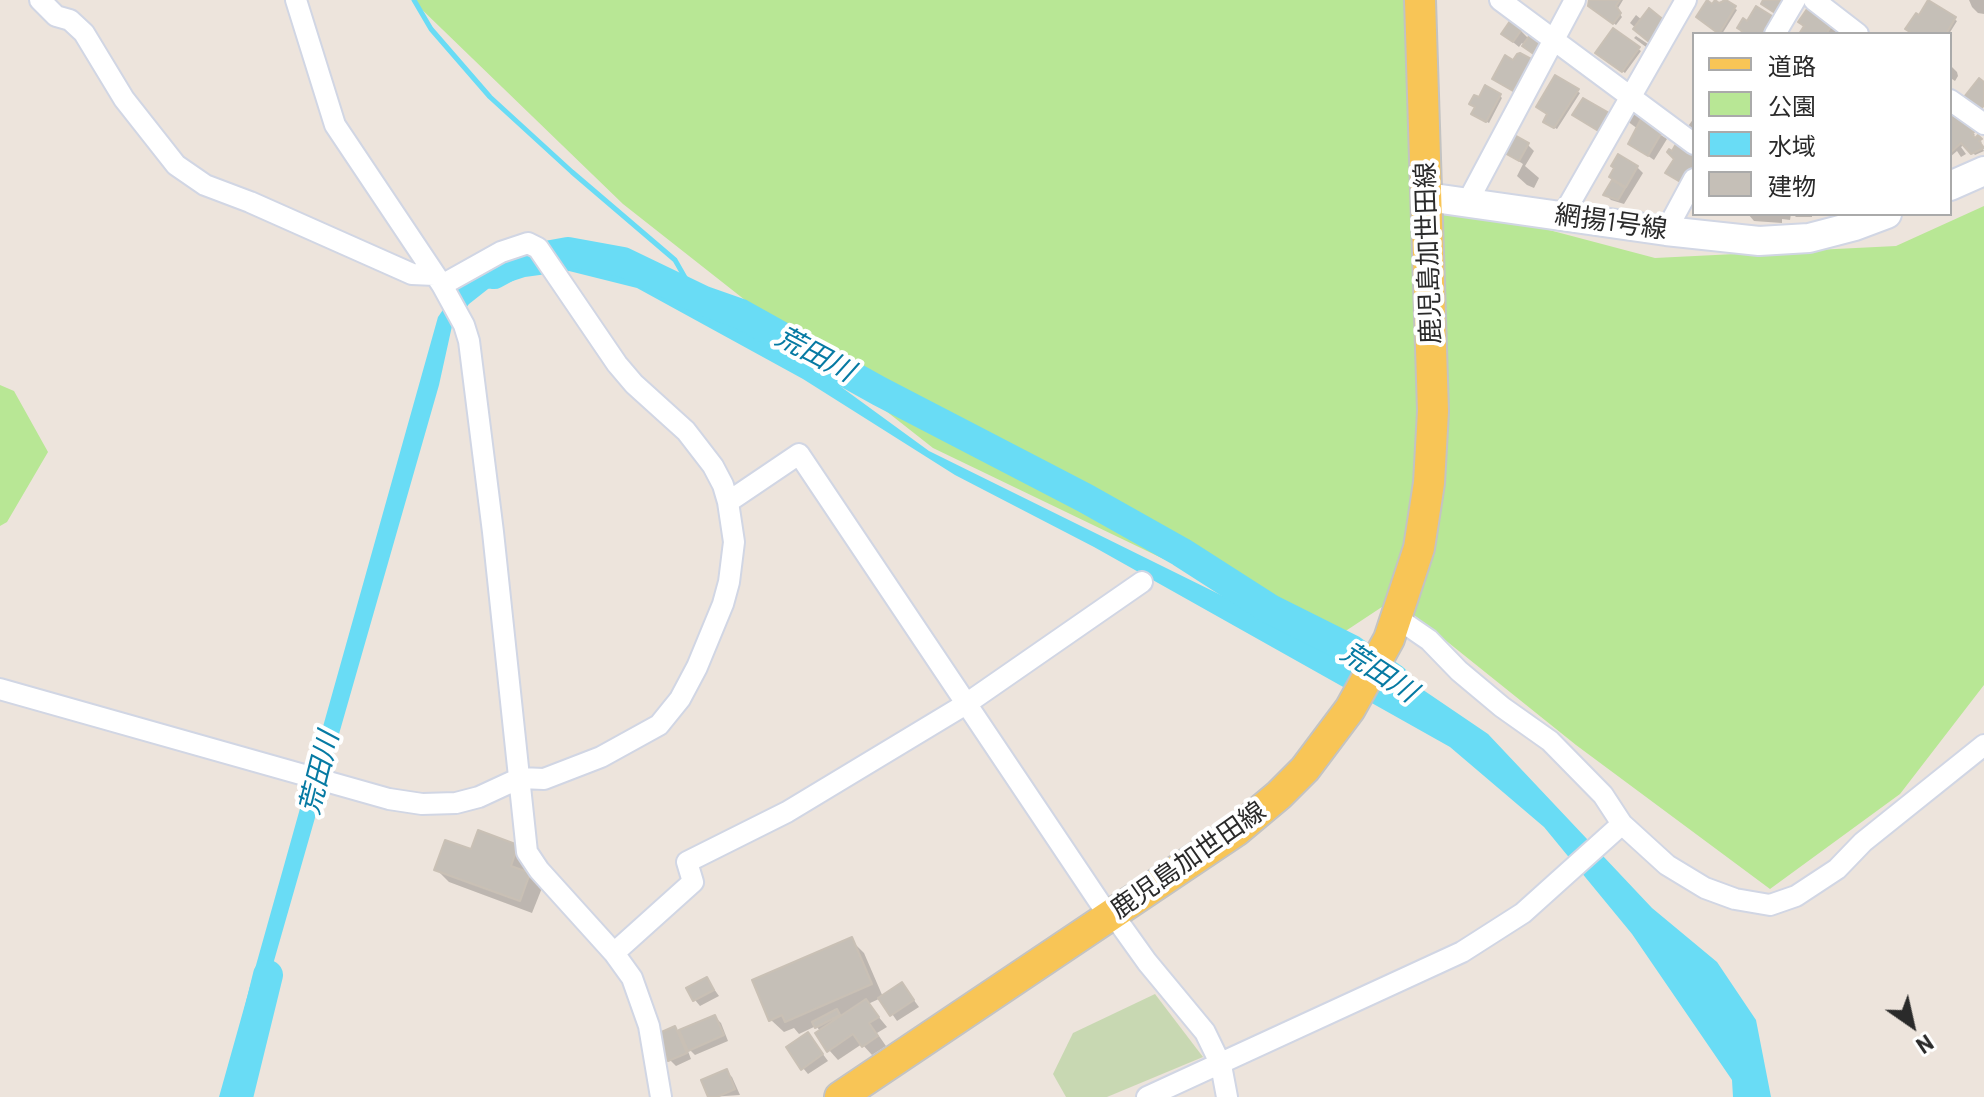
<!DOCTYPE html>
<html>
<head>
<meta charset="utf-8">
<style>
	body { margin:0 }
	#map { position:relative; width:1984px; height:1097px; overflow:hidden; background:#ede4dc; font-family:Barlow,"Noto Sans JP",sans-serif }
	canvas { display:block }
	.legend { position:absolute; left:1692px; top:32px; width:260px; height:184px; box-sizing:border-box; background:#fff; border:2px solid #aaa; margin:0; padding:10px 14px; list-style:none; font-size:24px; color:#2a2a2a }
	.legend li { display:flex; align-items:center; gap:16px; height:40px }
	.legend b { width:40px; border:2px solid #aaa }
	.north { position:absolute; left:1872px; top:985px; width:80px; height:80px; -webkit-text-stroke:6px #fff; paint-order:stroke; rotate:146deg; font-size:22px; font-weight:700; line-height:32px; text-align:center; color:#2a2a2a }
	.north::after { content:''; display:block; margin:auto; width:28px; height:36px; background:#2a2a2a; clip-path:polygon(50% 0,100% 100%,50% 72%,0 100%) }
</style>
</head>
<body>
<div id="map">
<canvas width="1984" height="1097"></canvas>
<ul class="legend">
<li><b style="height:10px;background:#f8c556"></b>道路</li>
<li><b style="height:22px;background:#b8e795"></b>公園</li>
<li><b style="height:22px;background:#69dcf5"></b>水域</li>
<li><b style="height:22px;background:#c5bfb7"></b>建物</li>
</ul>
<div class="north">N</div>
</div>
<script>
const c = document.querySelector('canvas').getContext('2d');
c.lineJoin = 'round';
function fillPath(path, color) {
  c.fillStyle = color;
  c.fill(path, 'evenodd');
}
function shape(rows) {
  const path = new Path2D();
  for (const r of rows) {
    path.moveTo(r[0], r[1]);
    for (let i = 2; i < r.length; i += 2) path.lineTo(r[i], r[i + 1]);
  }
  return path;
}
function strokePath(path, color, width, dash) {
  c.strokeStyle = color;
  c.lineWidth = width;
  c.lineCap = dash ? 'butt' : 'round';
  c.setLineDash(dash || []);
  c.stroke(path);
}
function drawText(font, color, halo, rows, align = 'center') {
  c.font = font + ' Barlow,"Noto Sans JP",sans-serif';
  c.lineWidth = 8;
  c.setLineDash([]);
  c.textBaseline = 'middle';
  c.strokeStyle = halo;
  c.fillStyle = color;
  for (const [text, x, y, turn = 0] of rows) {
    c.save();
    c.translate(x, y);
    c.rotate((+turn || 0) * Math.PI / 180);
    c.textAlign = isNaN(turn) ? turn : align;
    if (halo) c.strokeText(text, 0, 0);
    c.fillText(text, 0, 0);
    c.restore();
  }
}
const green = shape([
	[412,0,1420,0,1428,198,1655,258,1896,246,1984,206,1984,685,1900,794,1770,889,1576,745,1394,599,1332,640,933,448,623,204],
	[0,385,14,391,48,452,7,522,0,526]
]);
const cemetery = shape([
	[1155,994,1203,1057,1107,1097,1066,1097,1053,1074,1073,1033]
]);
const water = shape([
	[569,258,647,280,811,365,929,451,1312,640,1407,679,1488,734,1652,908,1717,962,1756,1020,1771,1097,1733,1097,1732,1080,1632,934,1544,827,1450,747,1094,547,955,475,803,379,637,288,569,271,525,277,488,289,469,304,452,326,439,385,235,1097,219,1097,438,317,458,288,485,271,514,260]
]);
const shadow = shape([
	[1591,0,1623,0,1617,10,1622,17,1616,25,1593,8],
	[1723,0,1737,10,1722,34,1701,19],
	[1969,0,1984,0,1984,14,1978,13,1972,7],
	[1636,15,1642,20,1670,29,1654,53,1634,38,1636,36,1651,46,1653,43,1630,23],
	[1954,19,1957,21,1949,34,1914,34],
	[1831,26,1837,32,1835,34,1801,34,1806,27],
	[1521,31,1529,39,1530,51,1522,43,1519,47,1503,34],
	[1613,31,1641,51,1625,73,1600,55],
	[1950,65,1957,72,1958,76,1955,81,1952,79,1950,82],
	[1556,78,1580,93,1557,129,1548,124],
	[1500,96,1502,98,1489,123,1476,116],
	[1633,112,1643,119,1641,122,1667,139,1654,160,1631,144,1638,129,1627,121],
	[1955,114,1975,135,1972,137,1982,142,1980,144,1984,151,1975,155,1965,144,1961,147,1966,154,1961,157,1957,151,1950,157,1950,118],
	[1694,118,1694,136,1686,129],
	[1528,145,1534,151,1525,166,1539,178,1534,188,1527,185,1517,176,1523,164,1503,151],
	[1637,167,1643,173,1624,204,1611,200,1605,194,1614,179,1616,168],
	[1748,214,1791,214,1790,220,1782,219,1782,223,1754,221],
	[1793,214,1812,214,1812,217,1796,217],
	[517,847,530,859,525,873,542,888,532,913,449,882,436,869,472,852],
	[851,940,864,953,883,997,902,984,919,1007,897,1021,881,998,868,1004,887,1027,877,1033,886,1046,872,1055,862,1044,838,1060,829,1050,821,1032,816,1026,799,1034,794,1028,784,1032,771,1020],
	[707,979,719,996,700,1006,695,1000],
	[715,1017,721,1023,728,1041,695,1055,686,1046,691,1059,676,1066,670,1060,675,1029,679,1033],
	[808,1034,828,1061,808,1074,803,1068],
	[726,1071,732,1077,740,1095,710,1097]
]);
const stream = shape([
	[414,0,431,29,490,97,572,172,675,260,695,295]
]);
const river = shape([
	[494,274,518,261,568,252,623,262,704,301,741,314,879,391,1085,498,1181,552,1270,609,1352,650,1394,679],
	[238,1097,268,975]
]);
const building = shape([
	[1589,0,1620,0,1616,6,1621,13,1613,24,1588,6,1589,0],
	[1707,0,1712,4,1715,0,1719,3,1726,0,1736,6,1719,34,1696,17,1707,0],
	[1763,0,1787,0,1778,15,1761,4,1763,0],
	[1928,0,1956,17,1946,34,1913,34,1905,29,1916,13,1919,15,1928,0],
	[1756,6,1777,19,1768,34,1740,34,1742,31,1737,28,1743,18,1747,21,1756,6],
	[1649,8,1665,21,1649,42,1633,29,1649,8],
	[1807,9,1832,25,1826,34,1799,34,1804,26,1798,22,1807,9],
	[1510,21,1522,29,1513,42,1501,34,1510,21],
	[1613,28,1640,47,1622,72,1595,53,1613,28],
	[1532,32,1545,41,1535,55,1522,46,1532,32],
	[1520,53,1533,60,1513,91,1492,79,1505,55,1513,60,1517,54,1520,53],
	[1555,75,1579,89,1554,128,1543,122,1547,114,1536,107,1555,75],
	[1979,78,1984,82,1984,105,1981,109,1964,97,1979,78],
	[1485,85,1501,94,1486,122,1471,114,1475,107,1469,104,1474,95,1479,97,1485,85],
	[1583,98,1611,114,1600,132,1572,115,1583,98],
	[1955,111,1974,132,1972,134,1975,138,1978,135,1982,139,1979,141,1984,148,1971,154,1961,143,1950,153,1950,116,1955,111],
	[1641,119,1662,132,1648,156,1628,144,1641,119],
	[1511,133,1529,143,1519,161,1501,151,1511,133],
	[1676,144,1694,155,1694,164,1682,183,1665,173,1674,159,1667,152,1669,149,1672,151,1676,144],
	[1618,154,1638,166,1626,187,1609,177,1614,168,1611,166,1618,154],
	[1612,180,1625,188,1618,200,1603,195,1612,180],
	[478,830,518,845,511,866,530,873,520,901,434,870,445,840,471,849,478,830],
	[852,937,872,984,785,1022,782,1015,769,1021,752,980,852,937],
	[707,977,714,990,693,1001,686,988,707,977],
	[902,982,914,1000,890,1016,878,998,902,982],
	[866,999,879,1017,869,1023,878,1036,862,1047,853,1034,827,1052,815,1033,866,999],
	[837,1009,840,1015,815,1028,812,1022,837,1009],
	[715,1015,724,1035,688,1051,679,1030,715,1015],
	[675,1026,687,1053,668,1061,657,1034,675,1026],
	[808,1032,823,1054,801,1070,786,1047,808,1032],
	[727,1069,735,1089,717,1097,708,1097,701,1080,727,1069]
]);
const street = shape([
	[40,0,56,16,70,20,84,33,124,99,176,165,205,185,250,202,412,274,435,275],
	[296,0,335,125,442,285,464,325,469,341,493,532,527,852,539,870,614,953,632,978,649,1026,661,1097],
	[1500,0,1694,144],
	[1814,0,1858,34],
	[1775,34,1795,0],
	[1950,100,1984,124],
	[1468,201,1575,0],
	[1563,215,1686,0],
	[1666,231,1694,179],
	[728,502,799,454,1102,906,1112,913,1147,962,1205,1032,1221,1065,1227,1097],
	[1397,618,1429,640,1459,671,1502,707,1550,741,1603,795,1622,824,1667,865,1705,888,1735,899,1770,905,1796,896,1837,869,1863,842,1984,745],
	[0,689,389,799,422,804,456,803,479,797,520,778,544,779,601,757,659,725,680,699,697,667,723,604,729,582,734,542,728,502,723,485,713,466,686,431,634,384,617,364,538,248,528,243,501,252,442,285],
	[614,953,693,882,687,862,787,812,966,704,1142,582],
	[1147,1097,1462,952,1523,913,1622,824]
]);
const secondary = shape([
	[1950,186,1984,171],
	[1427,197,1666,231,1759,241,1809,238,1855,226,1887,214]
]);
const primary = shape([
	[840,1097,1236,831,1279,795,1305,769,1350,709,1389,639,1419,548,1429,483,1433,411,1420,0]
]);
const streetNames = [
	["網揚1号線",1611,222,8],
	["鹿児島加世田線",1428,253,-92],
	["鹿児島加世田線",1188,860,-35]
];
const waterNames = [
	["荒田川",815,354,28],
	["荒田川",1379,672,33],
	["荒田川",319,773,-76]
];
fillPath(green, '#b8e795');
fillPath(cemetery, '#c8d8b2');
fillPath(water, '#69dcf5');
fillPath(shadow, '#0003');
strokePath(stream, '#69dcf5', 5);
strokePath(river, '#69dcf5', 30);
fillPath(building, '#c5bfb7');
strokePath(building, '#c9c0b5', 2);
strokePath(street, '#d1d6e4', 24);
strokePath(secondary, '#d1d6e4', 32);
strokePath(primary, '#c3c3c3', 34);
strokePath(street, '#fff', 20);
strokePath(secondary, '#fff', 28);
strokePath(primary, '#f8c556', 30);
drawText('26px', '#2a2a2a', '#fff', streetNames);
drawText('italic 28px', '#067aa3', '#fff', waterNames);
</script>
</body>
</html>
